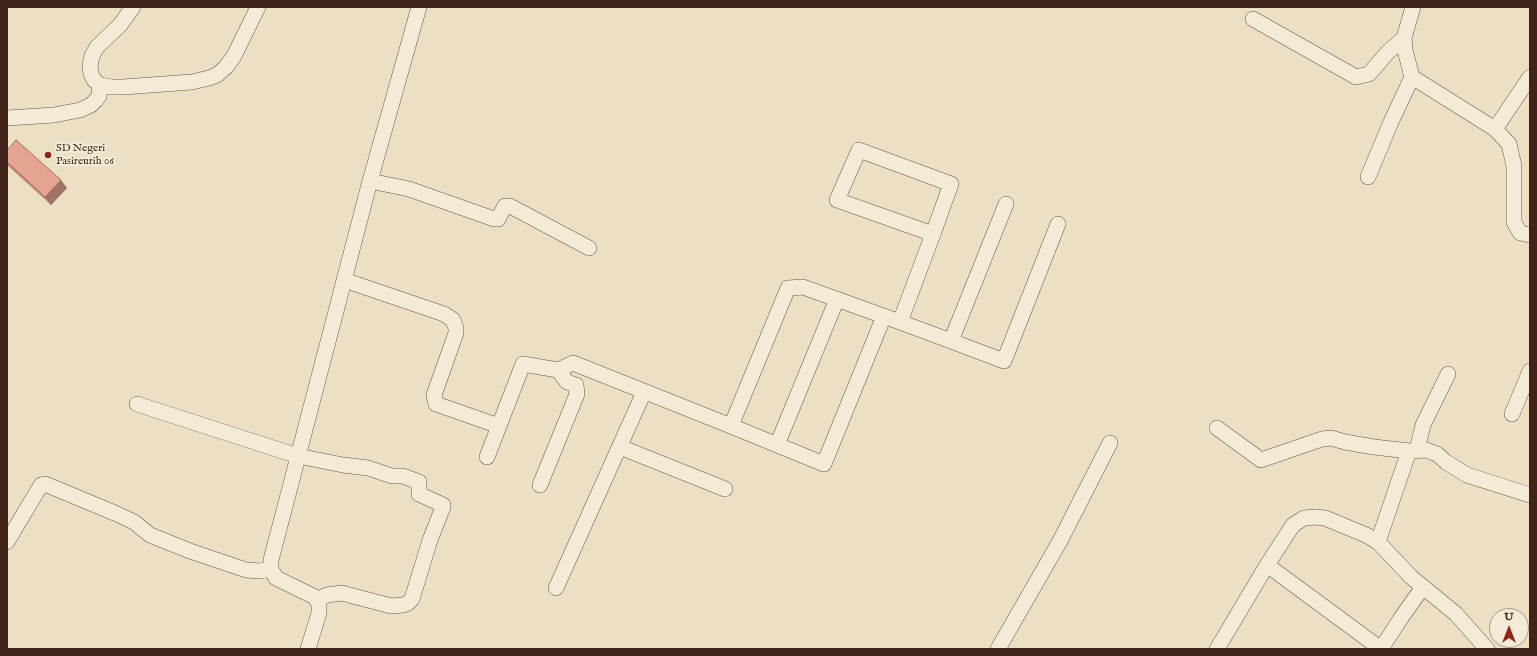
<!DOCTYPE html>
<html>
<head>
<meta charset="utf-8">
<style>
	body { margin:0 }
	#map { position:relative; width:1537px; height:656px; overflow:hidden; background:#eddfc3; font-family:"IM FELL English",serif }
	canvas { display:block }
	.frame { position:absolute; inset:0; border:8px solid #412419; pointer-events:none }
	.north { position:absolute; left:1489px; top:608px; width:40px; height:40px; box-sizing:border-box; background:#f3ead8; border:1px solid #ac9b8c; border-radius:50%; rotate:0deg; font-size:11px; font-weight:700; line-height:16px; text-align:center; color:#412419 }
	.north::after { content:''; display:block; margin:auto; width:14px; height:18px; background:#8f2418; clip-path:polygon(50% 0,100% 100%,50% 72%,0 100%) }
</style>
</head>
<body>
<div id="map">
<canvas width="1537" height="656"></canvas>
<div class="frame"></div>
<div class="north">U</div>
</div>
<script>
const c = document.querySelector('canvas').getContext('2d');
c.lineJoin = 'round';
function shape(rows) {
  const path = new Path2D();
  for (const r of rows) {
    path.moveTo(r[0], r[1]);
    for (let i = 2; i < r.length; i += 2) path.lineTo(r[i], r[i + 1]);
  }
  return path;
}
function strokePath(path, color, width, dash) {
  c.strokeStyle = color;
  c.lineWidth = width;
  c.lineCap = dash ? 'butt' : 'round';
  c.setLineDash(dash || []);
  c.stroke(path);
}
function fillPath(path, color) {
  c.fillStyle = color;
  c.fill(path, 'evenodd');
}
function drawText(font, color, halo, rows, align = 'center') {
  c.font = font + ' "IM FELL English",serif';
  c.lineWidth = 4;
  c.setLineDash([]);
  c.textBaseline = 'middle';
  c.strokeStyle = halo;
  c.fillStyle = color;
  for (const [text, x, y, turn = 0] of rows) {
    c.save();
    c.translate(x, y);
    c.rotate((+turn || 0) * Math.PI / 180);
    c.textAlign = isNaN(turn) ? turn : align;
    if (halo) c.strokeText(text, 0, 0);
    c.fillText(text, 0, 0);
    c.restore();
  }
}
const minor = shape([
	[133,7,120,25,97,47,92,56,90,66,91,74,94,80,100,85,111,87,123,87,192,82,209,78,217,75,226,67,234,56,258,7],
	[1413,7,1404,38,1405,50,1412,77,1495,129,1509,144,1514,166,1514,222,1520,233,1530,235],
	[1253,19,1356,77,1369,74,1388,52,1404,38],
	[7,118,54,115,80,110,91,105,96,100,99,96,100,85],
	[1495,129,1530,77],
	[1368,177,1391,122,1412,77],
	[370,181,409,189,494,219,498,219,505,206,510,206,589,248],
	[344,280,444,314,453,320,456,328,456,333,434,395,436,404,499,426,523,364,558,370,573,363,731,426,788,288,803,287,900,322,933,234,951,184,859,150,837,200,933,234],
	[900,322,951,341,1006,204],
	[951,341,1004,361,1058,224],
	[137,404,298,456,343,465,368,468,392,476,403,476,419,482,419,494,443,505,443,507,430,540,412,599,408,603,403,605,391,606,342,593,327,595,317,600],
	[1512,414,1530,371],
	[731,426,824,464,884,316],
	[1217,428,1261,460,1322,439,1331,438,1345,442,1374,447,1409,451,1426,450,1437,454,1446,462,1467,475,1530,495],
	[777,445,837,299],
	[620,447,725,489],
	[1417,450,1423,425,1448,374],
	[487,457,499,426],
	[540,485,577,394,576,385,567,382,558,370],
	[7,542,41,485,45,484,117,514,134,522,150,535,190,551,246,570,260,571,271,569],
	[1378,542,1409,451],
	[1267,565,1381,649],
	[556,588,644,392],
	[308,649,319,613,319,604,315,597,276,578,271,569,271,560,370,181,419,7],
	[998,649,1060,541,1110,443],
	[1217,649,1267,565,1293,525,1304,518,1315,517,1325,518,1366,535,1378,542,1411,577,1456,614,1487,649],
	[1381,649,1401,618,1423,587]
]);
const wall = shape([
	[7,150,67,188,51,205,7,165]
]);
const shadedWall = shape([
	[61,180,67,188,51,205,45,197]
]);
const building = shape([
	[16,140,61,180,45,197,7,162,7,150,16,140]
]);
const markers = [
	[48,155,4,"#8f2418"]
];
const poiNames = [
	["SD Negeri",56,149],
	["Pasireurih 06",56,162]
];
strokePath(minor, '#6c5344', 16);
strokePath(minor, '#f3ead8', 15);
fillPath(wall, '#c58c7e');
fillPath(shadedWall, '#a07266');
fillPath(building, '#e5a392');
strokePath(building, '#a07266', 1);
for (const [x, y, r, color] of markers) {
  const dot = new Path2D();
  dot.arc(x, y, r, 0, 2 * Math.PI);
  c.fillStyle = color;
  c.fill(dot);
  strokePath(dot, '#f3ead8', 1.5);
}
drawText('11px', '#412419', '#f3ead8', poiNames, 'left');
</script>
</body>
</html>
